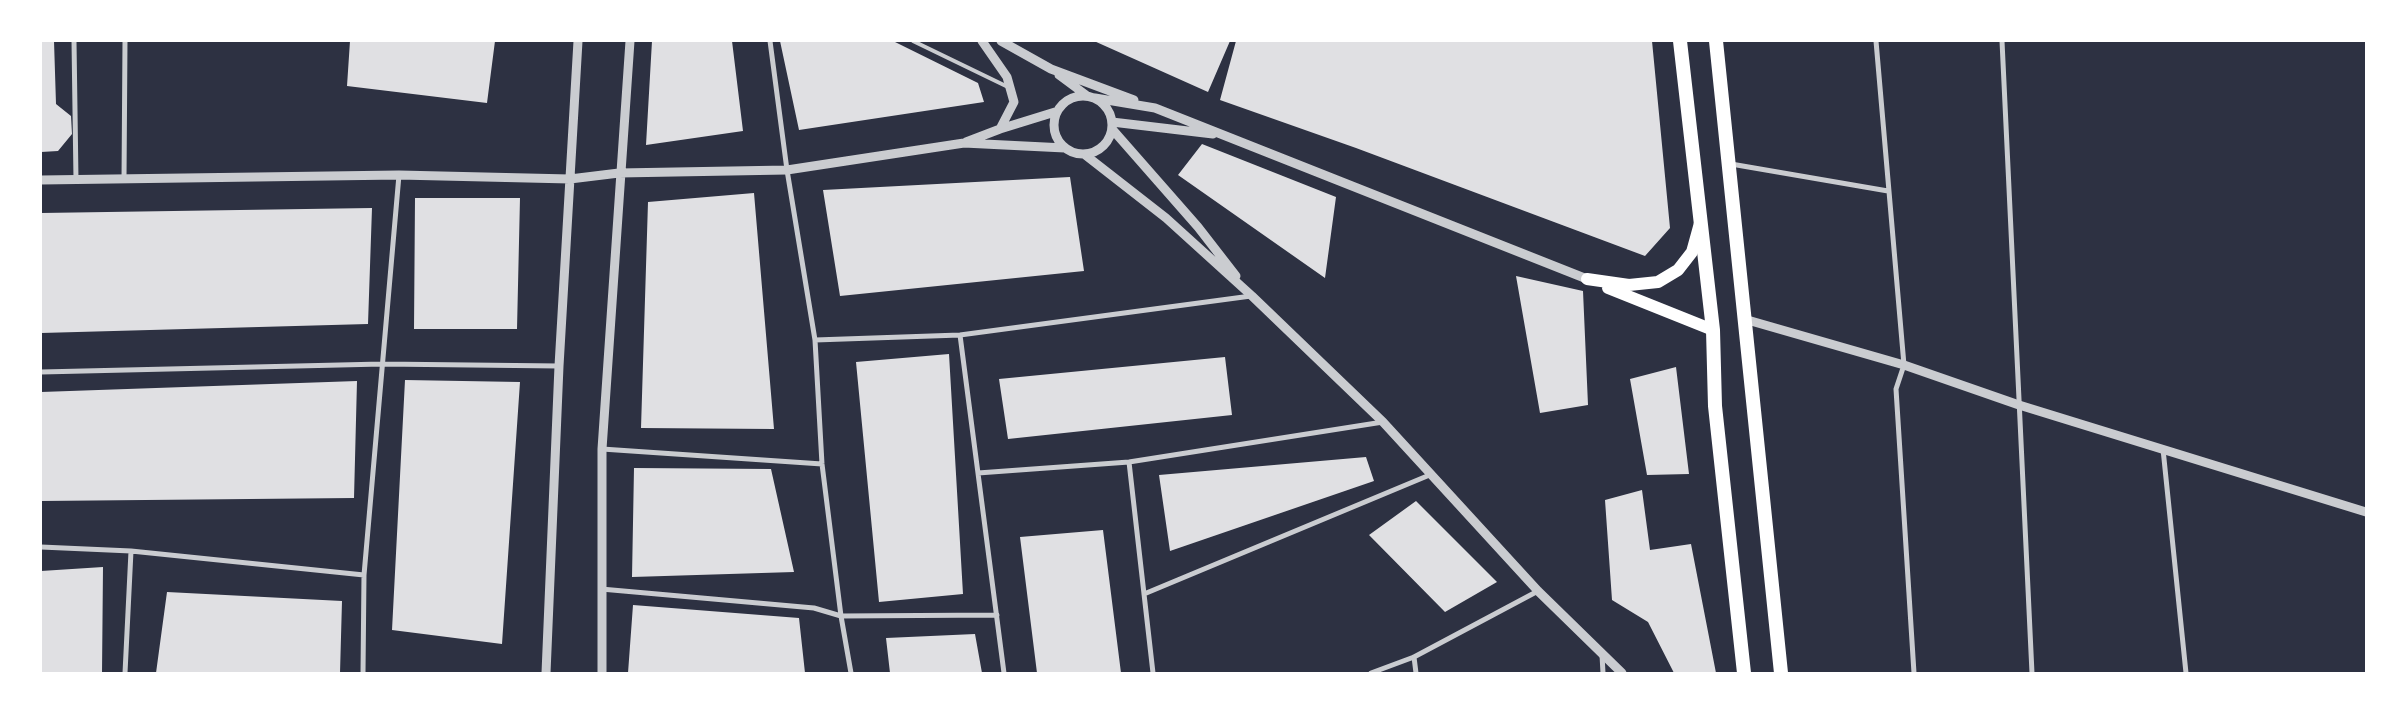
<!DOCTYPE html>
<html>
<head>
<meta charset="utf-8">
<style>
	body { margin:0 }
	#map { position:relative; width:2407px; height:714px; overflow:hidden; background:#2d3142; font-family:Merriweather,serif }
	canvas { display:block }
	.frame { position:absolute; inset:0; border:42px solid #fff; pointer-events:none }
</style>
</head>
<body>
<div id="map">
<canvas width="2407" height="714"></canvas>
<div class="frame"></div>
</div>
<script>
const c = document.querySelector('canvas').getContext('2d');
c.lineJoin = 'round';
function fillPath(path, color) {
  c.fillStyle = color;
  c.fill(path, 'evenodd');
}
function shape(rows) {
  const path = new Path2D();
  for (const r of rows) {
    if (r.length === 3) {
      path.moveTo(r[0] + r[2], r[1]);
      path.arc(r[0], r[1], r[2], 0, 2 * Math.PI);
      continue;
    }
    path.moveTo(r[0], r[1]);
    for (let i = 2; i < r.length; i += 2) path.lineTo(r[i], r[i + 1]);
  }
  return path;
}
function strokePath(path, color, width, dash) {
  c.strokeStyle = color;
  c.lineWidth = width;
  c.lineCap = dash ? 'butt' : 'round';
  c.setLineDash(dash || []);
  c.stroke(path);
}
const building = shape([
	[41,41,54,41,56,104,71,116,72,134,58,151,41,152],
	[350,41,495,41,487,103,347,86],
	[652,41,732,41,743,131,646,145],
	[780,41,893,41,978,83,984,102,799,130],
	[1094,41,1230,41,1208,92],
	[1236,41,1652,41,1670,228,1645,256,1356,148,1220,100],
	[1202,144,1336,197,1325,278,1178,175],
	[1070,177,1084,271,840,296,823,190],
	[754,193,774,429,641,428,648,202],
	[415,198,520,198,517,329,414,329],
	[372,208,368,324,41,333,41,213],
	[1516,276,1583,291,1588,405,1540,413],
	[949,354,963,594,879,602,856,362],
	[1225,357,1232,415,1008,439,999,379],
	[1676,367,1689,474,1647,475,1630,379],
	[405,380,520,382,502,644,392,630],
	[357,381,354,498,41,501,41,392],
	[1366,457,1374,481,1170,551,1159,475],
	[634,468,771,469,794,572,632,577],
	[1642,490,1650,550,1691,544,1716,673,1674,673,1648,622,1612,600,1605,500],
	[1416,501,1497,582,1445,612,1369,535],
	[1103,530,1121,673,1037,673,1020,537],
	[103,567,102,673,41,673,41,571],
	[167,592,342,601,340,673,156,673],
	[633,605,799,618,805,673,628,673],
	[975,634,982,673,890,673,886,638]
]);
const service = shape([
	[913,41,1008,87]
]);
const minor = shape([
	[74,41,76,180],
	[770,41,787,170,815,340,822,464,841,616,851,673],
	[1876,41,1904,365,1896,389,1914,673],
	[2002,41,2032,673],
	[1731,164,1888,191],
	[124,179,125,41],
	[960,335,1004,673],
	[815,340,960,335,1251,296],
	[41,372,382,364,559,366],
	[602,449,822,464],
	[2163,449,2186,673],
	[1129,462,1153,673],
	[978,473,1129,462,1383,422],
	[41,547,131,551,364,575],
	[601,589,814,608,841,616,997,615],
	[1144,594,1432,474],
	[1602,655,1603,673],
	[1414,657,1416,673],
	[125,673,131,551],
	[363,673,364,575,399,175],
	[1371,673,1414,657,1538,591]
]);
const tertiary = shape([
	[982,41,1007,77,1014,102,1000,129],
	[1001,41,1051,69,1134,100],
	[1059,75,1086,95],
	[1083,125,29],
	[1095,98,1155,108,1587,279],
	[1112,122,1213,134],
	[1112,129,1198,227,1236,276],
	[966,142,1000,129,1055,112],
	[1084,154,1166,218,1252,296,1383,422,1538,591,1622,673],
	[41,180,399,175,570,179,619,173,787,170,964,143,1065,148],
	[1744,319,1904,365,2019,405,2366,512],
	[546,673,559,366,578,41],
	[602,673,602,449,630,41]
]);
const primary = shape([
	[1587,279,1629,285,1658,282,1678,270,1692,252,1700,223],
	[1608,288,1713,330]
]);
const trunk = shape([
	[1680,41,1713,330,1715,406,1744,673],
	[1716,41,1781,673]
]);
fillPath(building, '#e0e0e3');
strokePath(service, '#caccd0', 4);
strokePath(minor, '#caccd0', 5);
strokePath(tertiary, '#caccd0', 9);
strokePath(primary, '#fff', 12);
strokePath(trunk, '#fff', 14);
</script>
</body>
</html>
